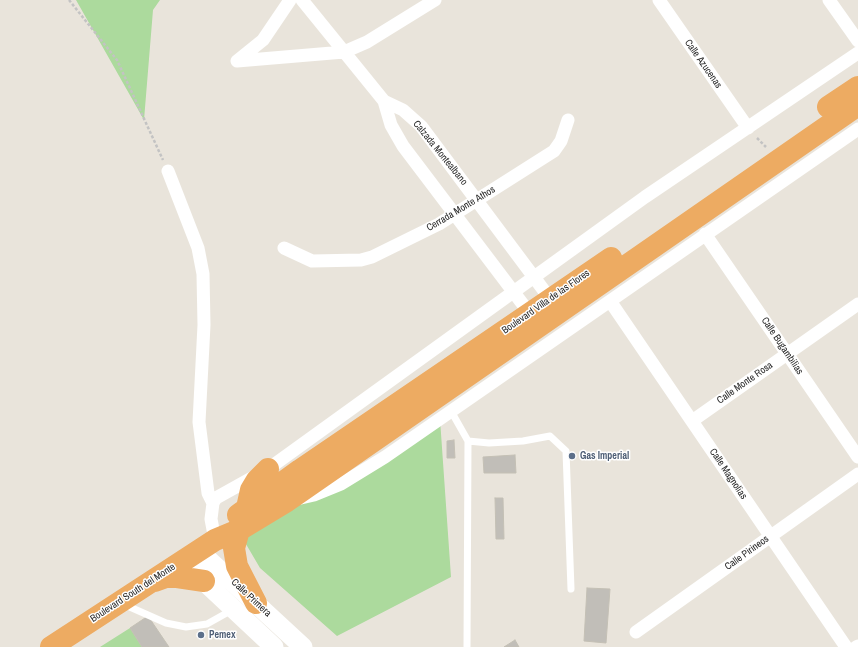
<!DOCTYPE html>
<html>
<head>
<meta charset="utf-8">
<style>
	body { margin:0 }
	canvas { display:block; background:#e9e4db }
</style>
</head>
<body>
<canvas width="858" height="647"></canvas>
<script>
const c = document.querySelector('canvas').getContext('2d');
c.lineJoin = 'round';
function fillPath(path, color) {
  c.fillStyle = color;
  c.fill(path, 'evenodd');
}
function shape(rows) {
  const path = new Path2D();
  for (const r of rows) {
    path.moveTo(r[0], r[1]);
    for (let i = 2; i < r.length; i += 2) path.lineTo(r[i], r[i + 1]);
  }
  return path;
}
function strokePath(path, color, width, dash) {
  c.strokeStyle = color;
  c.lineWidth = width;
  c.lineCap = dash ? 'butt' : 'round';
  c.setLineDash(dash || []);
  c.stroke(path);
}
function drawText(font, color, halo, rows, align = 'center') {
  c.font = font + ' "Archivo Narrow",sans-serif';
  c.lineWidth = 3;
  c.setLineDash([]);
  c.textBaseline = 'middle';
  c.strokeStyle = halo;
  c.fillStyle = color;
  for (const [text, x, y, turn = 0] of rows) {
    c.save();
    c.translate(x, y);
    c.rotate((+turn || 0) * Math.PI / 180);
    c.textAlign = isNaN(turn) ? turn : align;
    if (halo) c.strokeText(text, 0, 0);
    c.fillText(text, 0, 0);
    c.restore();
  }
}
const green = shape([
	[76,0,160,0,153,10,144,120],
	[440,419,451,577,337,636,260,568,243,539,288,503,327,493],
	[130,628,142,647,100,647]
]);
const building = shape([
	[454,440,455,458,447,458,447,441,454,440],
	[515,455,516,473,484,473,483,457,515,455],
	[495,498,503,498,504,539,496,539,495,498],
	[587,588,610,589,606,643,584,641,587,588],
	[148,616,169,647,142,647,130,628,148,616],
	[515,640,519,647,504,647,515,640]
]);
const path = shape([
	[69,0,117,60,163,160],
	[757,138,766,147]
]);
const lane = shape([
	[451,411,468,441,467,647],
	[468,441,489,443,523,441,550,436,566,451,571,589],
	[123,604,166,623,186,627,207,624,232,610]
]);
const street = shape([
	[302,0,384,101,391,125,403,146,534,319],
	[659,0,748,128],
	[829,0,858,41],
	[237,61,344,52,367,42,435,0],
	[237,61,263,40,290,0],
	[384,101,403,110,421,126,554,304],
	[168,171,198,248,203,274,204,325,199,422,208,493,213,503],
	[705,234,858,457],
	[284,248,312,261,361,260,372,257,439,224,554,151,561,141,568,120],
	[610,301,846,647],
	[692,421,858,304],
	[301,498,314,495,341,484,385,457,858,129],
	[215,540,211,519,213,503,216,498,268,469,645,197,858,53],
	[636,632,858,474],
	[856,647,858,646]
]);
const secondary = shape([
	[198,550,303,647],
	[193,571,274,647]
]);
const highway = shape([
	[828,107,858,87],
	[247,508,251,490,257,480,268,469],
	[238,515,300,470,611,258],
	[239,530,234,548,237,566,256,603],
	[155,581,166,577,177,577,204,581],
	[51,647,215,540,239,530,287,501,858,105]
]);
const markers = [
	[572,456,4,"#5c6f8a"],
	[201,635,4,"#5c6f8a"]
];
const streetNames = [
	["Calle Azucenas",703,64,55],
	["Calzada Montealbano",440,153,51],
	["Cerrada Monte Athos",461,209,-31],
	["Boulevard Villa de las Flores",546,302,-35],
	["Calle Bugambilias",782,346,56],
	["Calle Monte Rosa",745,383,-35],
	["Calle Magnolias",728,474,56],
	["Calle Pirineos",747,553,-36],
	["Boulevard South del Monte",133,593,-33],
	["Calle Primera",251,598,43]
];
const serviceNames = [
	["Gas Imperial",580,456],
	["Pemex",209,635]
];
fillPath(green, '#acda9d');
fillPath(building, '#c1beb8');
strokePath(building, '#c4c0b5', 1);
strokePath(path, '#c3c3c3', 2.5, [3, 2]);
strokePath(lane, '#fff', 7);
strokePath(street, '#fff', 13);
strokePath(secondary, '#fff', 19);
strokePath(highway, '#edab62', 22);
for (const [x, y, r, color] of markers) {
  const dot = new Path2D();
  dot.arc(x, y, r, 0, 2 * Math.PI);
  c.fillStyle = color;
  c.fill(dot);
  strokePath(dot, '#fff', 1.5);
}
drawText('10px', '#282828', '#fff', streetNames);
drawText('bold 10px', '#4e5e75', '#fff', serviceNames, 'left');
</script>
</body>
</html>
